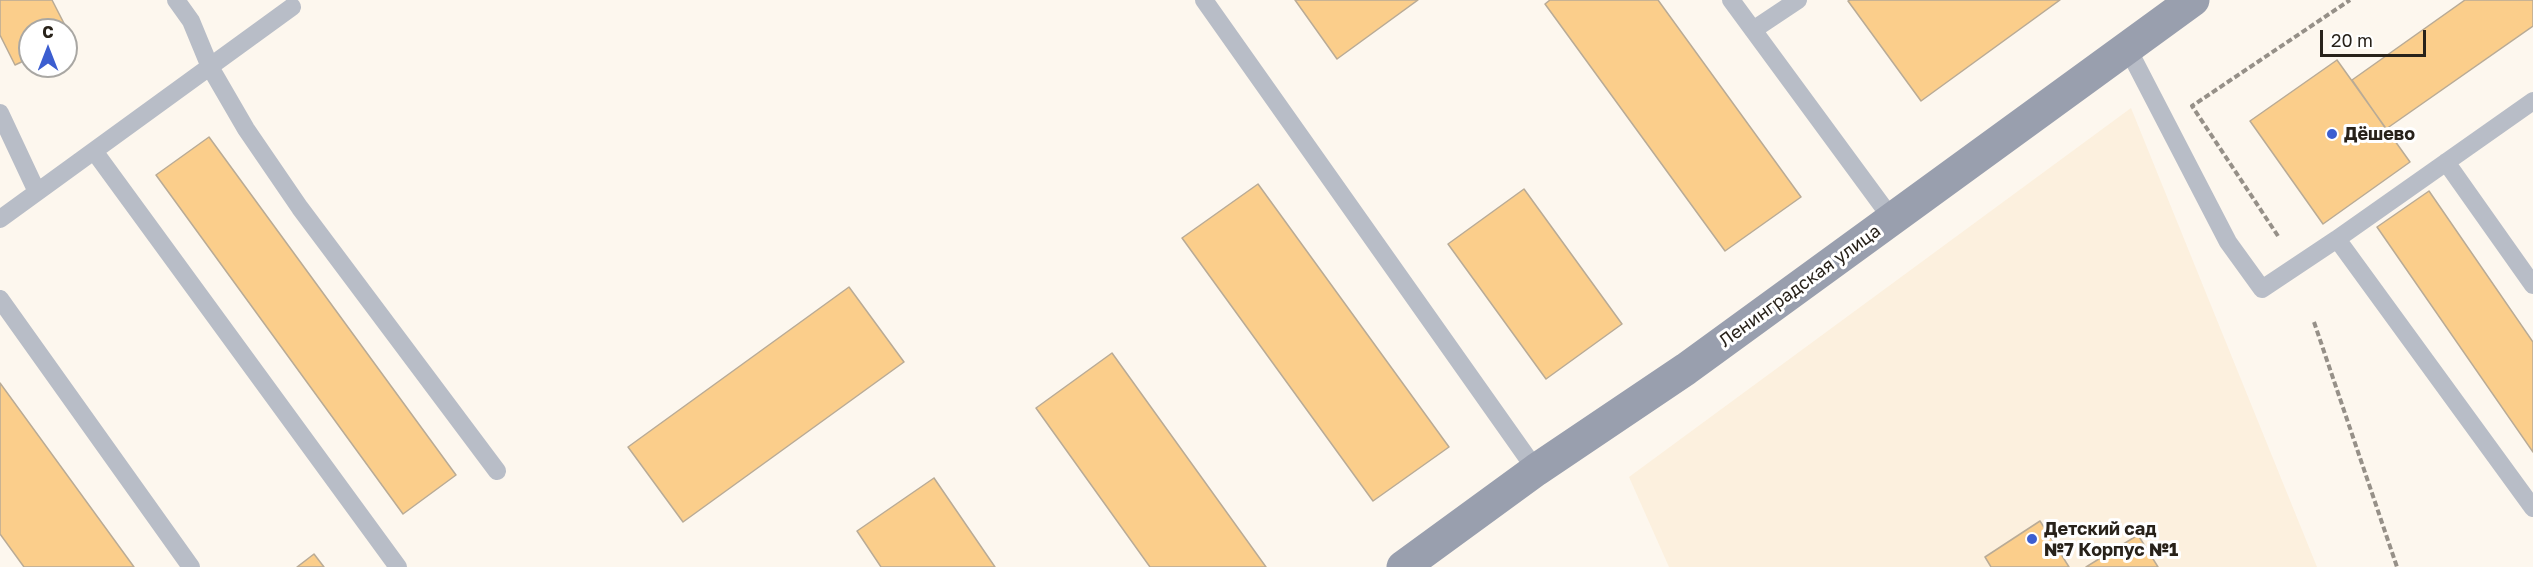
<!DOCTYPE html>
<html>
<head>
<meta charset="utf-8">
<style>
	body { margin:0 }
	#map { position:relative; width:2533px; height:567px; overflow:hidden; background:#fdf7ee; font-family:"Golos Text",sans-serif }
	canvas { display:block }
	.north { position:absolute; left:18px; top:18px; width:60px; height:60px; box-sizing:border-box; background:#fff; border:2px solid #a9a7a3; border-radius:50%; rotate:0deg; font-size:16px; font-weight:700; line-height:24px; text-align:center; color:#28221a }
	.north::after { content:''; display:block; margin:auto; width:21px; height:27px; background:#3c5ed0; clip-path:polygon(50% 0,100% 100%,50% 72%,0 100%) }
	.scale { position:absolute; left:2320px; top:30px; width:106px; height:27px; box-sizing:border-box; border:3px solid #28221a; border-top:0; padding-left:8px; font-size:18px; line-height:21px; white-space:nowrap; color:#28221a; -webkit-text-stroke:4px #fff; paint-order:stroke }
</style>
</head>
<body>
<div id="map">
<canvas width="2533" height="567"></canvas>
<div class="north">С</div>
<div class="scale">20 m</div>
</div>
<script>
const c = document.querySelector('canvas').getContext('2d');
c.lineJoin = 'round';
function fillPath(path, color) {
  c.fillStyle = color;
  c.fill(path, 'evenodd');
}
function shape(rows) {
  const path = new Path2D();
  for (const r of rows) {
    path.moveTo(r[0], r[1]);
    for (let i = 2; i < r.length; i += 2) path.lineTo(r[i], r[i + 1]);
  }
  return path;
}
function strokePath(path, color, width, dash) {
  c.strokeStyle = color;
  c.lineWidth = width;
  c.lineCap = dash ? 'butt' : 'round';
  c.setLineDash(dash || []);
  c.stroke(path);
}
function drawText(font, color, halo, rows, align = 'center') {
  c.font = font + ' "Golos Text",sans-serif';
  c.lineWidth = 6;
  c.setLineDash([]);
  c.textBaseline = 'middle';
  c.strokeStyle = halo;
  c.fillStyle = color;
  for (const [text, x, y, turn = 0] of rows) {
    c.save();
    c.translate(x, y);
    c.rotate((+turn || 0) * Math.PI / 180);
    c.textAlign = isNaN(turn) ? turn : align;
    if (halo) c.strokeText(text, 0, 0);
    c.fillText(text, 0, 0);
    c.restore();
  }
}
const built = shape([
	[2131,108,2317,567,1669,567,1629,477]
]);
const building = shape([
	[0,0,52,0,71,37,66,40,66,30,30,30,30,58,15,65,0,35,0,0],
	[1295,0,1418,0,1337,59,1295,0],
	[1550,0,1658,0,1801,197,1725,251,1545,4,1550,0],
	[1850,0,2060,0,1921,101,1848,1,1850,0],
	[2465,0,2533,0,2533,26,2386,129,2352,80,2465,0],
	[2337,60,2410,162,2323,224,2250,121,2337,60],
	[209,137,456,475,403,514,156,175,209,137],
	[1258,184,1449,447,1373,501,1182,238,1258,184],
	[1524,189,1622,324,1546,379,1448,244,1524,189],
	[2429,191,2533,342,2533,452,2377,227,2429,191],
	[849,287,904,362,683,522,628,447,849,287],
	[1112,353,1266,567,1150,567,1036,408,1112,353],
	[0,383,134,567,24,567,0,534,0,383],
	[934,478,995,567,881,567,857,531,934,478],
	[2040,521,2069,567,1991,567,1985,557,2040,521],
	[2138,535,2158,567,2086,567,2138,535],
	[314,554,324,567,297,567,314,554]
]);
const path = shape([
	[2278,236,2192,106,2350,0],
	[2314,322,2397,567]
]);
const lane = shape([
	[176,0,191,21,210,67,246,129,300,208,497,471],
	[1204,0,1536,470],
	[1731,0,1892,219],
	[1753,30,1798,0],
	[2128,49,2228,242,2262,289,2337,239,2533,508],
	[0,113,37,192],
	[94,151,398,567],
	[2446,162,2533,285],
	[0,219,292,7],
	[2337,239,2533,101],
	[0,299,191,567]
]);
const secondary = shape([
	[1403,567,1536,470,1686,369,2193,0]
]);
const markers = [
	[2332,134,6,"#3c5ed0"],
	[2032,539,6,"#3c5ed0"]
];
const poiNames = [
	["Дёшево",2344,134],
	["Детский сад",2044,529],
	["№7 Корпус №1",2044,550]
];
const streetNames = [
	["Ленинградская улица",1800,286,-36]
];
fillPath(built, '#fcf0de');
fillPath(building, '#fbce8b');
strokePath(building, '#b9ab96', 1.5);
strokePath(path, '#969088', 4, [6, 3]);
strokePath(lane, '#b8bdc7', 18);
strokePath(secondary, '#999fae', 33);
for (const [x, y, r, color] of markers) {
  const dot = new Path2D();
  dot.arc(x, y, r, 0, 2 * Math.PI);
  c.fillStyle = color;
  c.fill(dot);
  strokePath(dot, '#fff', 2);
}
drawText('bold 18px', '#28221a', '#fff', poiNames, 'left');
drawText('18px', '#28221a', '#fff', streetNames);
</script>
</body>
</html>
